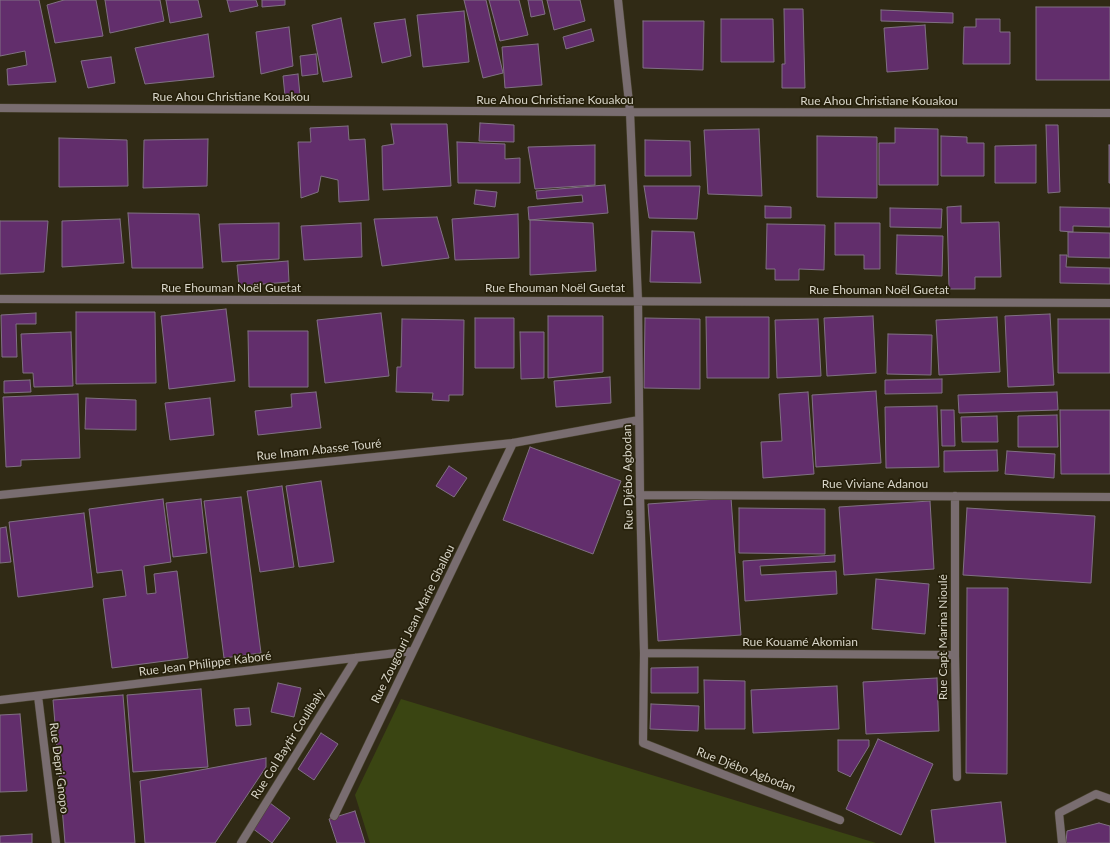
<!DOCTYPE html>
<html>
<head>
<meta charset="utf-8">
<style>
	body { margin:0 }
	canvas { display:block; background:#302a15 }
</style>
</head>
<body>
<canvas width="1110" height="843"></canvas>
<script>
const c = document.querySelector('canvas').getContext('2d');
c.lineJoin = 'round';
function fillPath(path, color) {
  c.fillStyle = color;
  c.fill(path, 'evenodd');
}
function shape(rows) {
  const path = new Path2D();
  for (const r of rows) {
    path.moveTo(r[0], r[1]);
    for (let i = 2; i < r.length; i += 2) path.lineTo(r[i], r[i + 1]);
  }
  return path;
}
function strokePath(path, color, width, dash) {
  c.strokeStyle = color;
  c.lineWidth = width;
  c.lineCap = dash ? 'butt' : 'round';
  c.setLineDash(dash || []);
  c.stroke(path);
}
function drawText(font, color, halo, rows, align = 'center') {
  c.font = font + ' Lato,sans-serif';
  c.lineWidth = 3.5;
  c.setLineDash([]);
  c.textBaseline = 'middle';
  c.strokeStyle = halo;
  c.fillStyle = color;
  for (const [text, x, y, turn = 0] of rows) {
    c.save();
    c.translate(x, y);
    c.rotate((+turn || 0) * Math.PI / 180);
    c.textAlign = isNaN(turn) ? turn : align;
    if (halo) c.strokeText(text, 0, 0);
    c.fillText(text, 0, 0);
    c.restore();
  }
}
const green = shape([
	[401,699,876,843,370,843,355,795]
]);
const building = shape([
	[0,0,39,0,56,82,8,85,7,69,27,65,25,51,0,56,0,0],
	[64,0,96,0,103,36,55,43,47,5,64,0],
	[105,0,160,0,164,21,110,33,105,0],
	[166,0,198,0,202,17,170,23,166,0],
	[227,0,256,0,258,6,230,12,227,0],
	[262,0,285,0,285,5,262,7,262,0],
	[464,0,486,0,503,73,483,78,464,0],
	[489,0,519,0,528,35,500,41,489,0],
	[528,0,542,0,545,14,531,17,528,0],
	[547,0,580,0,585,21,554,30,547,0],
	[1036,7,1110,7,1110,80,1036,80,1036,7],
	[784,9,803,9,805,88,782,88,782,64,785,64,784,9],
	[881,10,953,13,953,23,881,21,881,10],
	[464,11,469,62,423,67,417,15,464,11],
	[341,18,352,77,323,82,312,25,341,18],
	[405,19,411,56,382,63,374,23,405,19],
	[721,19,773,19,774,62,721,62,721,19],
	[976,19,1000,19,1000,32,1010,32,1010,64,963,64,964,27,976,27,976,19],
	[643,21,704,21,703,70,643,68,643,21],
	[925,25,928,69,887,72,884,28,925,25],
	[289,27,293,66,261,74,256,32,289,27],
	[591,29,594,41,566,49,563,37,591,29],
	[208,34,214,77,145,84,135,48,208,34],
	[538,44,542,85,505,88,502,47,538,44],
	[316,54,318,74,302,76,300,56,316,54],
	[111,57,115,83,88,88,81,61,111,57],
	[298,74,300,95,285,96,283,76,298,74],
	[480,123,514,125,514,142,479,141,480,123],
	[391,124,447,124,451,186,383,190,382,146,394,144,391,124],
	[1046,125,1058,125,1060,192,1048,193,1046,125],
	[348,126,349,140,365,139,369,200,339,202,338,180,321,176,318,192,301,198,298,142,311,142,310,128,348,126],
	[895,128,938,129,938,185,879,185,879,143,895,143,895,128],
	[759,129,762,196,708,194,704,130,759,129],
	[817,136,877,137,877,198,817,197,817,136],
	[941,136,967,137,967,143,984,143,984,176,941,176,941,136],
	[59,138,127,140,128,186,59,187,59,138],
	[208,139,207,186,143,188,144,140,208,139],
	[645,140,690,141,691,176,645,176,645,140],
	[457,142,505,144,505,159,520,158,520,183,458,183,457,142],
	[595,145,595,185,535,189,528,147,595,145],
	[1036,145,1036,183,995,183,995,146,1036,145],
	[1109,145,1110,145,1110,183,1109,183,1109,145],
	[605,185,608,213,529,220,528,207,583,202,582,195,537,199,536,191,605,185],
	[644,186,700,186,697,219,649,218,644,186],
	[476,190,497,192,495,207,474,204,476,190],
	[765,206,791,207,791,218,765,218,765,206],
	[961,206,961,223,999,222,1001,277,975,277,975,289,949,289,947,207,961,206],
	[1060,207,1110,208,1110,227,1073,226,1073,232,1060,231,1060,207],
	[890,208,942,209,941,228,890,227,890,208],
	[128,213,199,214,203,268,132,268,128,213],
	[518,214,519,258,455,260,452,219,518,214],
	[437,217,449,258,382,266,374,219,437,217],
	[120,219,124,263,62,267,62,221,120,219],
	[530,220,593,223,596,271,530,275,530,220],
	[0,221,48,221,44,272,0,274,0,221],
	[279,223,279,259,222,262,219,224,279,223],
	[361,223,362,257,304,260,301,226,361,223],
	[835,223,880,223,880,269,864,269,864,255,835,255,835,223],
	[767,224,825,225,824,270,799,269,799,280,775,280,775,269,766,269,767,224],
	[652,231,694,232,701,283,650,282,652,231],
	[1068,232,1110,233,1110,258,1068,257,1068,232],
	[897,235,943,236,942,276,896,274,897,235],
	[1060,255,1067,255,1066,267,1110,268,1110,284,1060,283,1060,255],
	[288,261,289,282,239,286,237,265,288,261],
	[226,309,235,381,169,389,161,316,226,309],
	[76,312,155,312,156,383,76,384,76,312],
	[36,313,36,324,16,324,17,357,2,357,1,315,36,313],
	[381,313,389,376,325,383,317,320,381,313],
	[1050,314,1054,385,1008,387,1005,316,1050,314],
	[548,316,603,316,603,372,548,378,548,316],
	[873,316,876,373,827,376,824,318,873,316],
	[706,317,769,317,769,378,707,378,706,317],
	[997,317,1000,372,939,375,936,320,997,317],
	[475,318,514,318,514,368,475,368,475,318],
	[645,318,700,319,700,389,644,388,645,318],
	[402,319,464,320,463,395,449,395,449,401,432,400,433,393,396,392,397,367,401,367,402,319],
	[818,319,821,376,777,378,775,320,818,319],
	[1058,319,1110,319,1110,373,1058,373,1058,319],
	[248,331,308,331,308,387,249,387,248,331],
	[71,332,73,386,34,387,33,373,23,373,21,334,71,332],
	[520,332,544,332,544,378,521,379,520,332],
	[888,334,932,335,931,375,887,374,888,334],
	[610,377,611,403,556,407,554,381,610,377],
	[942,379,942,393,885,394,885,380,942,379],
	[30,380,31,392,4,393,4,381,30,380],
	[876,391,881,463,816,467,812,395,876,391],
	[316,392,321,428,258,435,255,411,292,407,291,394,316,392],
	[808,392,814,474,763,478,761,442,782,441,779,394,808,392],
	[1057,392,1058,410,959,413,958,395,1057,392],
	[78,394,80,458,21,460,21,466,6,467,3,397,78,394],
	[86,398,136,400,136,430,85,429,86,398],
	[210,398,214,435,170,440,165,403,210,398],
	[937,406,939,467,886,468,885,407,937,406],
	[941,410,954,410,955,446,942,446,941,410],
	[1060,410,1110,410,1110,474,1061,474,1060,410],
	[1057,415,1058,447,1018,447,1018,416,1057,415],
	[997,416,998,442,962,442,961,417,997,416],
	[530,447,621,481,593,554,503,520,530,447],
	[997,450,998,471,944,472,944,451,997,450],
	[1007,451,1055,454,1054,478,1005,474,1007,451],
	[449,466,467,478,454,497,436,486,449,466],
	[321,481,334,562,299,567,286,486,321,481],
	[282,486,294,567,260,572,247,491,282,486],
	[241,497,261,653,224,658,204,501,241,497],
	[731,498,741,635,658,641,648,504,731,498],
	[163,499,171,562,144,566,147,594,156,593,154,574,177,571,188,658,112,668,103,599,126,596,122,570,97,573,89,509,163,499],
	[201,499,207,553,173,557,166,503,201,499],
	[930,501,934,569,844,575,839,507,930,501],
	[739,508,825,509,825,554,739,553,739,508],
	[967,508,1095,516,1091,583,963,575,967,508],
	[84,513,93,587,18,597,9,522,84,513],
	[6,527,11,562,0,563,0,528,6,527],
	[835,555,835,562,760,566,761,575,836,571,837,594,745,601,743,561,835,555],
	[876,579,929,584,925,634,872,629,876,579],
	[967,588,1008,588,1007,774,966,773,967,588],
	[698,667,698,693,651,693,651,668,698,667],
	[937,678,939,731,866,734,863,682,937,678],
	[704,680,745,681,745,729,705,729,704,680],
	[278,683,301,688,294,717,271,712,278,683],
	[837,686,839,729,753,733,751,690,837,686],
	[201,689,208,767,133,772,127,695,201,689],
	[123,695,135,843,65,843,53,700,123,695],
	[651,704,699,706,698,731,650,729,651,704],
	[249,708,251,725,236,726,234,709,249,708],
	[20,714,27,791,0,792,0,715,20,714],
	[321,733,338,744,314,780,298,769,321,733],
	[878,739,933,764,901,835,846,809,878,739],
	[838,740,869,740,869,746,850,777,849,776,838,771,838,740],
	[266,758,266,767,215,843,145,843,140,781,266,758],
	[1001,802,1006,843,935,843,931,810,1001,802],
	[270,803,290,818,272,843,252,828,270,803],
	[355,811,365,843,337,843,329,819,355,811],
	[1099,823,1110,826,1110,843,1066,843,1067,831,1099,823],
	[32,834,32,843,0,843,0,836,32,834]
]);
const street = shape([
	[618,0,630,112,638,301,640,495,644,653,643,743,840,820],
	[0,108,630,112,1110,113],
	[0,299,1110,303],
	[0,495,513,443,639,420],
	[640,495,1110,497],
	[955,496,955,655,957,777],
	[644,653,955,655],
	[38,696,56,843],
	[0,700,413,651],
	[334,816,513,443],
	[241,843,356,658],
	[1062,843,1059,813,1096,794,1110,799]
]);
const streetNames = [
	["Rue Ahou Christiane Kouakou",231,97],
	["Rue Ahou Christiane Kouakou",555,100],
	["Rue Ahou Christiane Kouakou",879,101],
	["Rue Ehouman Noël Guetat",231,288],
	["Rue Ehouman Noël Guetat",555,288],
	["Rue Ehouman Noël Guetat",879,290],
	["Rue Imam Abasse Touré",319,450,-6],
	["Rue Djébo Agbodan",628,477,-91],
	["Rue Viviane Adanou",875,484],
	["Rue Zougouri Jean Marie Gballou",413,624,-64],
	["Rue Capt Marina Nioulé",943,637,-90],
	["Rue Kouamé Akomian",800,642],
	["Rue Jean Philippe Kaboré",205,664,-7],
	["Rue Col Baytir Coulibaly",288,744,-58],
	["Rue Depri Gnopo",59,768,83],
	["Rue Djébo Agbodan",746,770,21]
];
fillPath(green, '#3a4512');
fillPath(building, '#622e6c');
strokePath(building, '#807083', 1);
strokePath(street, '#4b4531', 9);
strokePath(street, '#796d70', 8);
drawText('12px', '#d7d4c7', '#26200b', streetNames);
</script>
</body>
</html>
